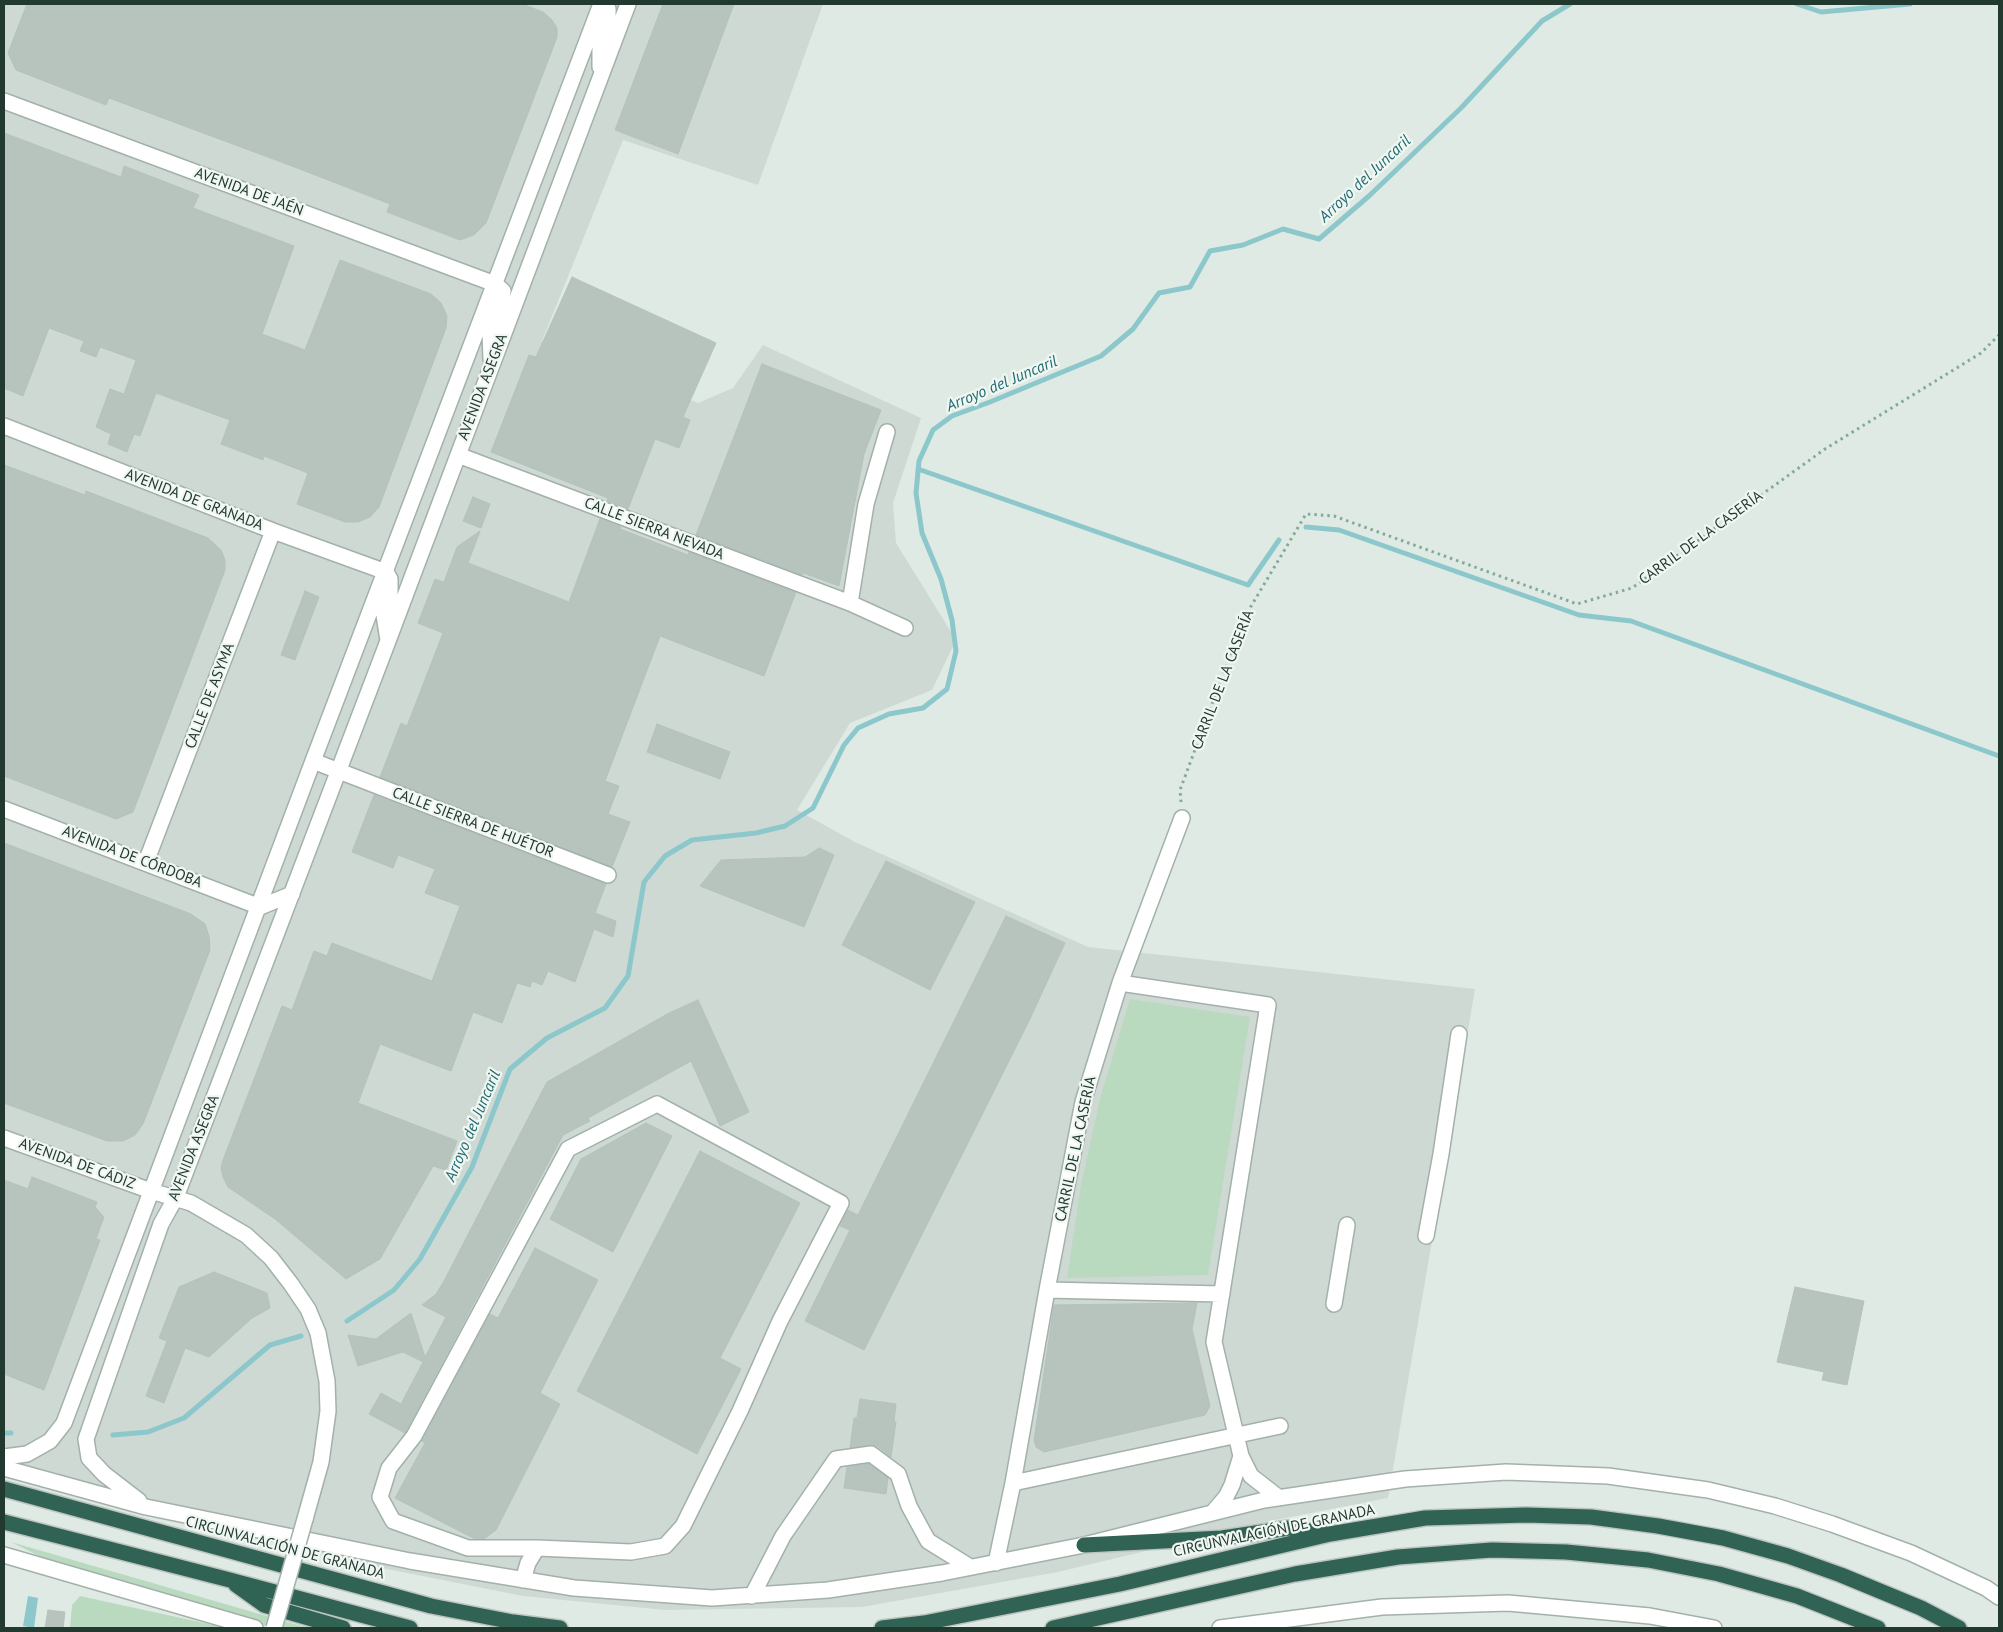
<!DOCTYPE html>
<html>
<head>
<meta charset="utf-8">
<style>
	body { margin:0 }
	#map { position:relative; width:2003px; height:1632px; overflow:hidden; background:#e0eae4; font-family:"PT Sans",sans-serif }
	canvas { display:block }
	.frame { position:absolute; inset:0; border:5px solid #223930; pointer-events:none }
</style>
</head>
<body>
<div id="map">
<canvas width="2003" height="1632"></canvas>
<div class="frame"></div>
</div>
<script>
const c = document.querySelector('canvas').getContext('2d');
c.lineJoin = 'round';
function fillPath(path, color) {
  c.fillStyle = color;
  c.fill(path, 'evenodd');
}
function shape(rows) {
  const path = new Path2D();
  for (const r of rows) {
    path.moveTo(r[0], r[1]);
    for (let i = 2; i < r.length; i += 2) path.lineTo(r[i], r[i + 1]);
  }
  return path;
}
function strokePath(path, color, width, dash) {
  c.strokeStyle = color;
  c.lineWidth = width;
  c.lineCap = dash ? 'butt' : 'round';
  c.setLineDash(dash || []);
  c.stroke(path);
}
function drawText(font, color, halo, rows, align = 'center') {
  c.font = font + ' "PT Sans",sans-serif';
  c.lineWidth = 4.5;
  c.setLineDash([]);
  c.textBaseline = 'middle';
  c.strokeStyle = halo;
  c.fillStyle = color;
  for (const [text, x, y, turn = 0] of rows) {
    c.save();
    c.translate(x, y);
    c.rotate((+turn || 0) * Math.PI / 180);
    c.textAlign = isNaN(turn) ? turn : align;
    if (halo) c.strokeText(text, 0, 0);
    c.fillText(text, 0, 0);
    c.restore();
  }
}
const built = shape([
	[4,4,823,4,758,185,623,140,542,341,698,403,733,388,763,345,921,418,893,503,896,543,956,640,932,690,850,723,797,810,855,842,1088,947,1475,989,1388,1498,1275,1520,1058,1572,862,1607,665,1610,523,1596,377,1567,4,1477]
]);
const green = shape([
	[1130,999,1250,1017,1208,1275,1067,1278,1081,1185,1101,1095],
	[11,1542,294,1624,310,1628,273,1628,51,1562],
	[80,1596,227,1628,70,1628,72,1605]
]);
const water = shape([
	[28,1596,38,1598,34,1628,23,1626]
]);
const stream = shape([
	[1797,4,1821,12,1910,4],
	[918,469,1248,585,1279,540],
	[1306,527,1339,530,1579,615,1631,621,1999,756],
	[347,1321,394,1290,420,1259,472,1167,510,1069,547,1038,605,1008,628,976,644,882,665,856,692,840,756,833,785,826,813,808,844,745,858,728,889,714,923,708,947,689,956,651,952,620,941,579,922,533,916,493,919,461,933,430,952,416,990,402,1101,356,1133,329,1159,293,1190,287,1210,251,1243,245,1283,229,1319,239,1369,196,1461,108,1542,21,1570,4],
	[4,1433,11,1433],
	[113,1435,148,1432,184,1418,270,1345,301,1336]
]);
const building = shape([
	[27,4,522,4,543,12,552,20,557,28,557,37,486,223,474,235,460,240,387,212,390,204,292,166,109,98,106,105,16,70,8,53,27,4],
	[663,4,734,4,678,154,615,130,663,4],
	[4,133,121,177,124,166,199,195,193,208,294,246,262,334,305,350,340,260,431,294,441,303,447,316,446,328,379,507,370,517,358,522,345,522,297,504,308,473,264,456,263,460,221,444,230,420,156,393,140,436,134,434,127,452,108,444,111,434,96,427,110,389,124,394,136,360,100,347,96,357,80,351,84,341,49,328,23,396,4,388,4,133],
	[572,277,716,343,683,417,690,420,679,448,655,439,628,509,607,501,608,498,491,452,529,355,536,357,572,277],
	[762,364,881,410,864,454,839,586,803,573,802,575,696,535,762,364],
	[4,465,85,495,86,491,208,538,221,550,225,560,225,570,133,812,116,819,4,776,4,465],
	[473,497,490,504,481,528,463,521,473,497],
	[600,519,621,527,620,529,688,555,689,552,796,592,764,676,660,636,605,781,619,786,608,814,630,822,612,867,380,777,401,723,407,726,443,633,418,623,435,579,444,582,457,547,480,531,468,563,569,602,600,519],
	[305,591,319,597,295,660,281,655,305,591],
	[657,724,730,752,720,779,647,752,657,724],
	[374,795,606,884,595,913,616,921,613,937,594,929,575,982,548,971,542,985,532,981,530,987,517,983,502,1023,473,1012,451,1071,380,1044,358,1103,457,1141,446,1170,433,1166,380,1259,346,1279,275,1219,228,1187,223,1177,221,1168,223,1160,282,1006,292,1010,314,951,327,956,332,943,432,981,460,906,425,893,435,869,398,855,393,868,352,852,374,795],
	[4,843,191,914,205,924,209,936,210,950,143,1124,135,1135,123,1141,107,1141,4,1103,4,843],
	[819,848,834,855,804,927,700,886,721,860,805,857,819,848],
	[886,861,975,902,930,990,842,945,886,861],
	[1006,916,1065,943,1027,1025,864,1350,805,1321,850,1230,840,1226,848,1210,858,1215,1006,916],
	[698,1000,749,1112,720,1126,691,1061,588,1118,590,1121,563,1135,406,1431,405,1433,369,1414,381,1393,401,1404,423,1362,403,1352,358,1366,348,1335,376,1339,411,1313,425,1357,446,1317,422,1305,436,1294,444,1281,547,1082,669,1013,698,1000],
	[646,1123,672,1136,613,1252,550,1219,581,1159,646,1123],
	[700,1151,800,1203,720,1358,741,1369,697,1454,577,1391,700,1151],
	[32,1177,97,1202,95,1207,104,1217,96,1239,100,1240,44,1390,4,1374,4,1180,28,1189,32,1177],
	[535,1248,598,1280,540,1393,560,1404,496,1530,484,1539,475,1539,395,1498,425,1443,422,1441,490,1314,498,1318,535,1248],
	[214,1272,267,1293,270,1308,252,1318,209,1357,185,1348,164,1403,146,1396,167,1341,159,1338,179,1287,214,1272],
	[1795,1287,1864,1301,1847,1385,1822,1380,1824,1372,1777,1362,1795,1287],
	[1197,1303,1192,1329,1210,1406,1205,1415,1044,1452,1036,1447,1034,1440,1054,1305,1197,1303],
	[860,1399,896,1404,894,1422,896,1422,891,1457,877,1446,870,1445,850,1448,854,1418,857,1418,860,1399],
	[869,1464,888,1478,886,1494,844,1488,847,1467,869,1464],
	[48,1610,65,1612,63,1628,45,1628,48,1610]
]);
const path = shape([
	[1181,802,1180,790,1244,618,1306,514,1334,516,1577,604,1632,588,1825,449,1981,353,1999,335]
]);
const minor = shape([
	[600,67,600,44,608,24,608,9,606,4],
	[4,101,495,284,503,291,500,309,490,332,491,359],
	[4,426,273,531,386,572,390,579,390,595,384,615,388,640],
	[458,455,850,603,905,628],
	[850,603,866,504,887,432],
	[313,761,608,875],
	[4,809,260,907],
	[146,862,273,531],
	[260,907,292,894],
	[1120,983,1268,1005,1214,1342,1241,1456,1251,1476,1278,1497],
	[657,1104,841,1203,780,1321,740,1411,683,1526,665,1546,631,1552,537,1548,468,1548,393,1521,380,1497,389,1468,414,1436,568,1149,657,1104],
	[4,1138,151,1191,191,1203,246,1235,271,1258,291,1284,308,1309,318,1333,327,1381,328,1411,321,1462,305,1519],
	[1426,1236,1441,1154,1459,1034],
	[1047,1290,1222,1294],
	[1334,1304,1347,1225],
	[4,1457,27,1454,50,1441,64,1423,313,761,601,4],
	[4,1468,146,1507,410,1561,574,1588,712,1598,828,1590,942,1573,1084,1545,1264,1500,1405,1479,1506,1472,1608,1476,1708,1490,1775,1506,1832,1524,1911,1553,1986,1588,1999,1597],
	[1013,1483,1280,1426],
	[139,1501,104,1474,89,1458,86,1439,161,1224,176,1197,388,641,628,4],
	[1214,1511,1226,1497,1232,1485,1241,1456],
	[4,1555,255,1628],
	[996,1563,1013,1483,1047,1290,1083,1102,1120,983,1182,818],
	[523,1580,528,1563,537,1548],
	[752,1596,783,1536,836,1459,871,1454,898,1474,909,1506,928,1541,970,1567],
	[1220,1628,1382,1607,1508,1603,1650,1616,1714,1628]
]);
const highway = shape([
	[4,1489,431,1606,513,1622,560,1628],
	[4,1522,226,1579,410,1628],
	[1084,1545,1222,1538,1289,1528,1323,1533],
	[236,1585,264,1605,343,1628],
	[882,1628,924,1623,1120,1584,1330,1534,1425,1518,1526,1515,1591,1517,1658,1526,1723,1538,1788,1556,1841,1575,1921,1608,1959,1628],
	[1053,1628,1295,1574,1398,1557,1492,1550,1566,1552,1648,1560,1719,1574,1797,1596,1878,1628]
]);
const minorBridge = shape([
	[274,1628,305,1519]
]);
const streetNames = [
	["AVENIDA DE JAÉN",249,192,20],
	["AVENIDA ASEGRA",483,387,-69],
	["AVENIDA DE GRANADA",194,500,21],
	["CALLE SIERRA NEVADA",654,529,21],
	["CARRIL DE LA CASERÍA",1701,538,-36],
	["CARRIL DE LA CASERÍA",1223,680,-69],
	["CALLE DE ASYMA",210,696,-69],
	["CALLE SIERRA DE HUÉTOR",473,823,21],
	["AVENIDA DE CÓRDOBA",132,857,21],
	["AVENIDA ASEGRA",194,1148,-68],
	["CARRIL DE LA CASERÍA",1076,1149,-78],
	["AVENIDA DE CÁDIZ",77,1164,20],
	["CIRCUNVALACIÓN DE GRANADA",1274,1531,-12],
	["CIRCUNVALACIÓN DE GRANADA",285,1548,15]
];
const waterNames = [
	["Arroyo del Juncaril",1365,179,-43],
	["Arroyo del Juncaril",1002,384,-23],
	["Arroyo del Juncaril",473,1126,-67]
];
fillPath(built, '#ced9d3');
fillPath(green, '#badac0');
fillPath(water, '#8cc8cb');
strokePath(stream, '#8cc8cb', 5);
fillPath(building, '#b6c4bd');
strokePath(building, '#b3c3bb', 1);
strokePath(minor, '#a3b1aa', 18);
strokePath(highway, '#bdc4c1', 18);
strokePath(path, '#83ab9a', 3, [2.5, 4]);
strokePath(minor, '#fff', 15);
strokePath(highway, '#306353', 15);
strokePath(minorBridge, '#a3b1aa', 18, []);
strokePath(minorBridge, '#fff', 15);
drawText('15px', '#223930', '#f0f7f3', streetNames);
drawText('italic 16px', '#216b70', '#f0f7f3', waterNames);
</script>
</body>
</html>
